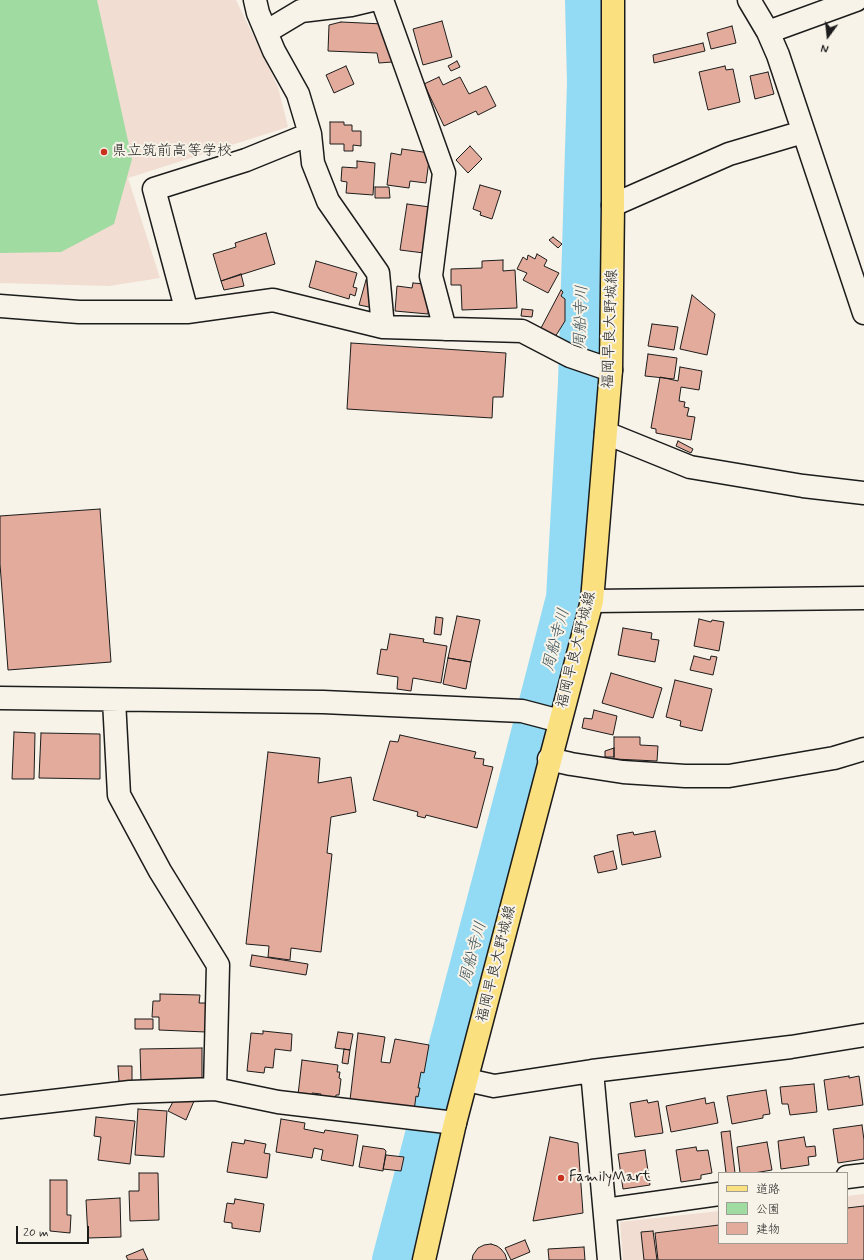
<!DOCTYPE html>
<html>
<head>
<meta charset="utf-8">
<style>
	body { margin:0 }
	#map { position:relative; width:864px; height:1260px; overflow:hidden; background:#f7f3e8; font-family:Mynerve,"Klee One",sans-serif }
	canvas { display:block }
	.legend { position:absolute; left:718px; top:1172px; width:130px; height:72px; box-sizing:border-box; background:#f7f3e8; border:1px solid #9f9d96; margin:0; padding:5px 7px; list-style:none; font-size:12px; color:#1c1c1c }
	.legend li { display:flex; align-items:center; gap:8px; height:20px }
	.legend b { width:20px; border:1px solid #9f9d96 }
	.north { position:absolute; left:808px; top:16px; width:40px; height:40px; -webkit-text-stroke:3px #f7f3e8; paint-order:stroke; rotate:195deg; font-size:11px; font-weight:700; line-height:16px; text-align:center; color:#1c1c1c }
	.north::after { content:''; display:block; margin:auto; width:14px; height:18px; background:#1c1c1c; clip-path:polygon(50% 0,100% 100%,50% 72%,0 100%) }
	.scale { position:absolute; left:16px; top:1226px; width:73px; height:18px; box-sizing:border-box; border:2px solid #1c1c1c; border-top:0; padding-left:5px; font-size:12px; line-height:14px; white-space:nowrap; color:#1c1c1c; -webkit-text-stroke:3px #f7f3e8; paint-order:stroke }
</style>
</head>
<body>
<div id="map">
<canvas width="864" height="1260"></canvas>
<ul class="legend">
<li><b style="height:5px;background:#fbe080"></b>道路</li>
<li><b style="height:11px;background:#a0dba2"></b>公園</li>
<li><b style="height:11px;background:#e3ab9b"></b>建物</li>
</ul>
<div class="north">N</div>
<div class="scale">20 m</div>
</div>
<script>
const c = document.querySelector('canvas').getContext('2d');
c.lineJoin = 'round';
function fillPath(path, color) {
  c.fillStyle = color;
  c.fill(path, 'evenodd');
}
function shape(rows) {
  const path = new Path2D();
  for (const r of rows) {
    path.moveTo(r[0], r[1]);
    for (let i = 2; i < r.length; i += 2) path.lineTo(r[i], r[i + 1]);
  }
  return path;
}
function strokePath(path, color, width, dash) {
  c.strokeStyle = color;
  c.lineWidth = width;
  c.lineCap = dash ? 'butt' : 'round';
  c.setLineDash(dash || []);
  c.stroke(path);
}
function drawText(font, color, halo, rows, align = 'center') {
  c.font = font + ' Mynerve,"Klee One",sans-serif';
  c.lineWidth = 4;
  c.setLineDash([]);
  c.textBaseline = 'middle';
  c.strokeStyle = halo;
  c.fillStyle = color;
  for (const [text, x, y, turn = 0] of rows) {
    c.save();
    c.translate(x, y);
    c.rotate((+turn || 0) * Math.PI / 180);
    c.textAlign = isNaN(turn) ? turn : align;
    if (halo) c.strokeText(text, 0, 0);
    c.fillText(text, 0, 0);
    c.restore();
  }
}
const built = shape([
	[0,0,236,0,278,87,288,127,128,178,160,278,109,286,0,283],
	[864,1194,864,1260,623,1260,620,1222,719,1211,719,1243,847,1243,847,1196]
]);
const green = shape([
	[0,0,97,0,132,159,114,224,61,252,0,253]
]);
const river = shape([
	[394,1260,524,768,568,598,580,383,589,83,587,0]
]);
const building = shape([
	[442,21,452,57,423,65,413,29,442,21],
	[341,22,383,24,388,27,392,62,379,63,377,53,328,51,329,25,341,22],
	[732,26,736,43,711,49,707,33,732,26],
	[703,43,705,51,654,63,653,55,703,43],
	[457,61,460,67,451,71,448,66,457,61],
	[346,66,354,84,334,93,326,75,346,66],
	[725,66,726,70,733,69,740,102,708,110,699,72,725,66],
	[768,72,774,94,755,99,750,76,768,72],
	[439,77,443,85,460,77,469,94,486,86,496,106,478,115,476,111,444,126,424,84,439,77],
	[330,122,344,122,344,125,352,125,352,131,361,131,361,146,353,145,353,151,344,151,344,144,330,144,330,122],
	[470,146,482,159,468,173,456,160,470,146],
	[402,149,430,153,426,183,410,181,409,188,387,185,391,153,401,155,402,149],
	[357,161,375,163,373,195,346,193,347,182,341,181,342,167,357,168,357,161],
	[480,185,501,191,492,219,480,215,481,212,473,209,480,185],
	[375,187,389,187,390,198,375,198,375,187],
	[407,204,430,207,424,253,400,250,407,204],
	[266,233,275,264,221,281,213,254,236,247,235,243,266,233],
	[553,237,562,244,558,248,549,240,553,237],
	[537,254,547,260,544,266,559,273,548,293,523,280,527,273,517,269,523,257,527,260,528,255,535,259,537,254],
	[503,260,503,271,515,270,517,308,462,310,461,285,451,285,451,269,482,268,482,261,503,260],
	[316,261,357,273,353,287,357,288,355,296,350,294,349,299,309,287,316,261],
	[241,274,244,286,224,290,221,281,241,274],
	[366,280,374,284,374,308,359,305,366,280],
	[413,283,425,284,431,289,428,314,395,311,397,286,412,288,413,283],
	[561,290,563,292,561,296,565,299,565,321,555,337,541,328,561,290],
	[692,295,715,314,707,355,680,349,692,295],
	[522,309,533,310,532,317,521,316,522,309],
	[652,324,678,327,674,350,648,346,652,324],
	[351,343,506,353,503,397,493,397,492,418,347,409,351,343],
	[648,354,677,358,674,379,645,376,648,354],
	[680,367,702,371,699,390,681,387,679,401,685,402,684,407,689,408,687,416,695,417,691,440,656,433,656,429,651,428,660,377,678,381,680,367],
	[678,441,693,449,691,453,676,446,678,441],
	[100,509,111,662,8,670,0,564,0,516,100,509],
	[457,616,480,620,471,662,448,658,457,616],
	[436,617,443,618,441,635,434,634,436,617],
	[699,619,711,622,712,620,724,622,719,651,694,646,699,619],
	[623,628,652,633,651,639,659,640,655,662,618,655,623,628],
	[390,634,424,639,423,642,447,646,441,683,413,678,411,691,397,689,398,677,377,674,381,649,387,650,390,634],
	[694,656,710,660,711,656,717,657,713,675,690,670,694,656],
	[448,658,471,662,466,689,443,684,448,658],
	[611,673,662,688,653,718,602,703,611,673],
	[675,680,712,689,702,731,680,726,681,721,666,717,675,680],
	[594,710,617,716,613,735,582,728,584,718,592,719,594,710],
	[14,732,35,733,34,779,12,779,14,732],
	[41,733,100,734,100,779,39,778,41,733],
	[400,735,476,752,474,758,484,759,483,765,493,767,477,828,426,815,425,818,417,816,418,812,373,800,390,741,398,742,400,735],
	[614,737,640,737,640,745,658,746,657,761,614,759,614,737],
	[614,748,614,757,605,757,605,751,614,748],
	[268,752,320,758,318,783,351,777,356,812,331,817,327,853,332,854,321,952,291,948,290,960,268,957,269,946,246,944,268,752],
	[655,831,661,857,622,865,617,835,633,832,634,835,655,831],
	[613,851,617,869,598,873,594,856,613,851],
	[252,955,308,964,306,975,250,966,252,955],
	[160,994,200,995,199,1003,207,1003,206,1032,159,1030,159,1017,152,1017,153,1001,160,1001,160,994],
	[135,1019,153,1019,153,1029,135,1029,135,1019],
	[263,1031,292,1034,291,1051,275,1049,273,1068,265,1067,264,1073,247,1071,251,1033,263,1034,263,1031],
	[338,1032,353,1034,350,1050,335,1048,338,1032],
	[358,1033,385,1037,381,1062,390,1063,395,1039,429,1045,424,1073,421,1072,418,1088,420,1088,418,1097,416,1096,414,1111,350,1100,358,1033],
	[202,1048,202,1081,141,1082,140,1049,202,1048],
	[344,1049,350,1050,348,1064,342,1063,344,1049],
	[302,1060,338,1065,337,1072,340,1072,339,1078,341,1079,339,1095,336,1095,335,1100,320,1098,321,1094,312,1093,312,1097,298,1095,302,1060],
	[118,1066,132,1066,132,1082,119,1082,118,1066],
	[849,1076,849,1078,859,1076,863,1105,828,1110,824,1080,849,1076],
	[814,1084,817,1112,790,1115,788,1104,782,1104,780,1087,814,1084],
	[766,1090,770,1114,763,1115,763,1118,732,1124,727,1096,766,1090],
	[705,1098,706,1104,714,1102,718,1123,671,1132,666,1106,705,1098],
	[174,1100,194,1101,186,1120,168,1111,174,1100],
	[647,1100,648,1103,658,1101,663,1133,635,1137,630,1103,647,1100],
	[138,1109,167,1111,164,1157,135,1155,138,1109],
	[96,1117,135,1121,130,1164,98,1160,101,1137,94,1136,96,1117],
	[281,1119,305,1123,304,1129,324,1133,325,1130,358,1135,353,1166,321,1160,323,1150,314,1148,312,1158,276,1152,281,1119],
	[862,1125,864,1140,864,1159,838,1163,833,1129,862,1125],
	[730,1131,735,1173,726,1173,721,1132,730,1131],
	[550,1137,578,1143,583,1213,533,1221,550,1137],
	[804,1137,806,1147,815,1146,816,1156,808,1157,809,1165,781,1169,778,1141,804,1137],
	[245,1140,266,1144,264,1153,270,1154,267,1178,227,1172,232,1142,244,1144,245,1140],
	[767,1142,772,1170,754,1173,740,1173,737,1147,767,1142],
	[363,1146,384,1149,386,1151,383,1171,359,1167,363,1146],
	[696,1147,697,1151,708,1150,712,1173,701,1175,701,1179,681,1182,676,1150,696,1147],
	[645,1150,650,1185,623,1189,618,1154,645,1150],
	[386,1155,404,1157,401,1171,383,1169,386,1155],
	[139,1173,158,1173,159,1220,130,1221,129,1191,139,1191,139,1173],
	[50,1180,67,1180,67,1215,71,1215,70,1233,50,1231,50,1180],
	[120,1198,121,1237,88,1238,86,1200,120,1198],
	[235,1199,264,1204,260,1232,232,1228,232,1223,224,1222,227,1203,234,1204,235,1199],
	[864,1206,864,1260,658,1260,655,1233,719,1225,719,1243,847,1243,847,1208,864,1206],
	[653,1231,657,1260,644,1260,641,1232,653,1231],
	[525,1240,530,1252,511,1260,505,1248,525,1240],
	[491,1244,497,1246,501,1249,505,1254,507,1260,472,1260,473,1255,478,1248,484,1245,491,1244],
	[584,1247,585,1260,549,1260,548,1249,584,1247],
	[143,1249,148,1260,128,1260,126,1256,143,1249]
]);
const minor = shape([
	[382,0,444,173,431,276,445,329],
	[749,0,768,32,778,55,864,313],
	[266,32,301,11,351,5,372,0],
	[768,32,856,0],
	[310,134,313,163,328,201,378,273,383,327],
	[613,205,729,154,803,132],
	[0,306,79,312,187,312,273,300,383,327,522,331,570,356,611,370],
	[187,312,154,189,246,160,310,134,298,94,274,51,258,13,255,0],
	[606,433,690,467,803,486,864,493],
	[592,601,864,598],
	[0,698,323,702,522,711,560,721],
	[114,700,119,795,160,871,218,965,215,1089],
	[549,759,571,764,623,772,685,776,729,776,834,758,864,749],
	[592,1071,609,1260],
	[467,1080,494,1086,592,1071,791,1047,864,1035],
	[0,1107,130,1092,215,1089,278,1102,455,1123],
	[847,1177,864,1175],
	[605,1210,719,1194]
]);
const primary = shape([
	[424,1260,455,1123,592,601,611,370,613,205,613,0]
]);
const markers = [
	[104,152,4,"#c8321e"],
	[561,1178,4,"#c8321e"]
];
const poiNames = [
	["県立筑前高等学校",112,152],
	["FamilyMart",569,1178]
];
const streetNames = [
	["福岡早良大野城線",611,329,-88],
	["福岡早良大野城線",577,650,-76],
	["福岡早良大野城線",497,964,-76]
];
const waterNames = [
	["周船寺川",582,317,-88],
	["周船寺川",557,640,-75],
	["周船寺川",474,953,-75]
];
fillPath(built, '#f1ddd1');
fillPath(green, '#a0dba2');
strokePath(river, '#93dbf4', 44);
fillPath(building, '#e3ab9b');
strokePath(building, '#1c1c1c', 1);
strokePath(minor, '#1c1c1c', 25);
strokePath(primary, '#1c1c1c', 25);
strokePath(minor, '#f7f3e8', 22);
strokePath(primary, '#fbe080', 22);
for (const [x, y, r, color] of markers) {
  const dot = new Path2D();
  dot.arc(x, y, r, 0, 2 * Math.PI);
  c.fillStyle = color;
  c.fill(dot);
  strokePath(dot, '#f7f3e8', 1.5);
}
drawText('15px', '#1c1c1c', '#f7f3e8', poiNames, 'left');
drawText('15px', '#1c1c1c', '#f7f3e8', streetNames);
drawText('italic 16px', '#40555d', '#f7f3e8', waterNames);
</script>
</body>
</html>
